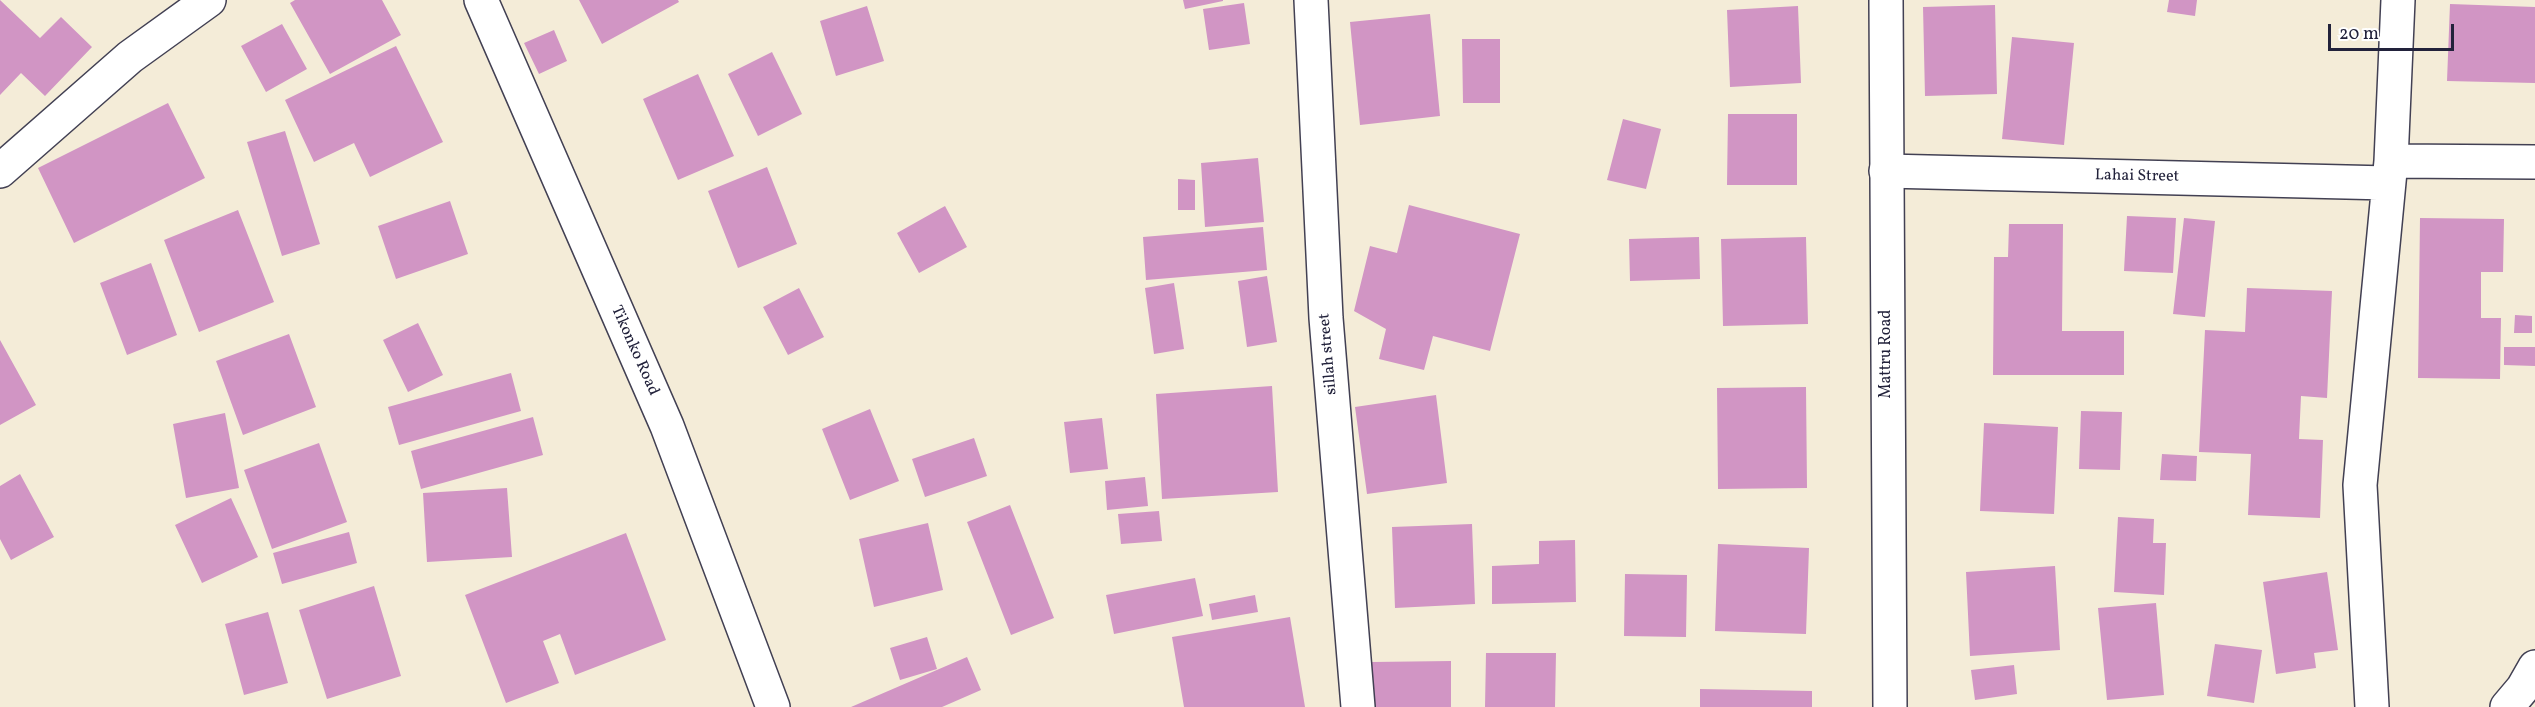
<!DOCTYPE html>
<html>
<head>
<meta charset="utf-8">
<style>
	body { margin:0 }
	#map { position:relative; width:2535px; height:707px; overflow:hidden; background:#f4ecd8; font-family:Vollkorn,serif }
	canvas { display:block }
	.scale { position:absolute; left:2328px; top:24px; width:126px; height:27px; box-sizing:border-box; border:3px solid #22223b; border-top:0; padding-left:8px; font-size:18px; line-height:21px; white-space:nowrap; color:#22223b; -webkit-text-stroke:4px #fff; paint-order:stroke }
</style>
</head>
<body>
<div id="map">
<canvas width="2535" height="707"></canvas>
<div class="scale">20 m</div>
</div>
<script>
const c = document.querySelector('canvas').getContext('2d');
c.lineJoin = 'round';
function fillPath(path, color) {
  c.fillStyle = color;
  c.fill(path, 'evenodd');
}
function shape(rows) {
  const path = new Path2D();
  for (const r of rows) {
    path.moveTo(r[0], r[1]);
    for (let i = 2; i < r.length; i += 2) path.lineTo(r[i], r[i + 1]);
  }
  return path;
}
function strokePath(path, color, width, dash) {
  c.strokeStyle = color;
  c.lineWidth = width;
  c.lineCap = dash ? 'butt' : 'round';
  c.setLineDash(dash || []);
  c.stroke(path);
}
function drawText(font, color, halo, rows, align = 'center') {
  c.font = font + ' Vollkorn,serif';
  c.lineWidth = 4.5;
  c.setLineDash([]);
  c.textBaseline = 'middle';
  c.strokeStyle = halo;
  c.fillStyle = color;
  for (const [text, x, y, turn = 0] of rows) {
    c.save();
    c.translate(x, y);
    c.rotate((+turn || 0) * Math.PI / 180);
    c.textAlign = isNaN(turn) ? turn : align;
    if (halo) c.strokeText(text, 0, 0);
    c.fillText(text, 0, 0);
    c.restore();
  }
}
const building = shape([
	[0,0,40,38,61,17,92,47,45,96,21,73,0,95],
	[295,0,382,0,401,35,330,74,290,3],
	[579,0,678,0,679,2,602,44],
	[1183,0,1223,0,1223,1,1185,9],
	[2169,0,2197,0,2195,16,2167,12],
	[1244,3,1250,44,1209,50,1203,9],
	[2450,4,2535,7,2535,83,2447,81],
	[1995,5,1997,94,1925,96,1923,7],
	[867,6,884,61,836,76,820,21],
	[1798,6,1801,83,1730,87,1727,10],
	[1430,14,1440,116,1360,125,1350,22],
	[282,24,307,69,266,92,241,46],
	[554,30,567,61,539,74,524,43],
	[2012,37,2074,43,2064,145,2002,139],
	[1462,39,1500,39,1500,103,1463,103],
	[396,46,443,142,370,177,354,143,314,162,285,100],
	[772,52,802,114,758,136,728,74],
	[698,74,734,156,678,180,643,99],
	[168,103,205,178,74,243,38,168],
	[1728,114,1797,114,1797,185,1727,185],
	[1623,119,1661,129,1646,189,1607,180],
	[285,131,320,244,282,256,247,142],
	[1258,158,1264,222,1205,227,1201,163],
	[767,167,797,244,738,268,708,191],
	[1178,179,1195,180,1195,210,1178,210],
	[450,201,468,254,396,279,378,226],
	[1409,205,1520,234,1490,351,1433,336,1424,370,1379,359,1386,329,1354,311,1370,246,1397,253],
	[945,206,967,247,919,273,897,233],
	[238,210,274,302,199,332,164,240],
	[2127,216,2176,218,2173,273,2124,271],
	[2184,218,2215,221,2205,317,2173,314],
	[2420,218,2504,219,2503,272,2481,272,2481,318,2501,318,2500,379,2418,378],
	[2009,224,2063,224,2062,331,2124,331,2124,375,1993,375,1994,257,2008,257],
	[1263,227,1267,270,1146,280,1143,237],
	[1699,237,1700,279,1630,281,1629,239],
	[1806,237,1808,324,1723,326,1721,239],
	[151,263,177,335,127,355,100,283],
	[1267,276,1277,342,1247,347,1238,281],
	[1174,283,1184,349,1154,354,1145,288],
	[799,288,824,337,788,355,763,307],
	[2247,288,2332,291,2327,398,2301,396,2299,439,2323,440,2320,518,2248,515,2251,454,2199,452,2205,330,2245,332],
	[2515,315,2532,316,2532,333,2514,333],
	[418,323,443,375,408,392,383,340],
	[289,334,316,407,243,435,216,361],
	[0,340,36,405,0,425],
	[2504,347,2535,347,2535,366,2504,365],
	[511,373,521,411,399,445,388,407],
	[1272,386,1278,492,1162,499,1156,394],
	[1806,387,1807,488,1718,489,1717,388],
	[1436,395,1447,483,1367,494,1355,407],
	[870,409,899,481,850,500,822,429],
	[2081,411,2122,412,2120,470,2079,469],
	[225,413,239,488,186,498,173,424],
	[533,417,543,455,421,489,411,451],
	[1102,418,1108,469,1070,473,1064,422],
	[1984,423,2058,427,2054,514,1980,511],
	[974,438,987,476,925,497,912,459],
	[319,443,347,522,272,549,244,470],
	[2162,454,2197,456,2196,481,2160,480],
	[20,474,54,537,11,560,0,539,0,486],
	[1145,477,1148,506,1107,510,1105,481],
	[507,488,512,557,427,562,423,493],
	[231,498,258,557,202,583,175,525],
	[1010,505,1054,618,1011,635,967,522],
	[1159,511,1162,541,1121,544,1118,514],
	[2118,517,2154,519,2153,543,2166,543,2164,595,2114,592],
	[928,523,943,590,874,607,859,539],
	[1472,524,1475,604,1395,608,1392,527],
	[349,532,357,563,282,584,273,553],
	[626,533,666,640,575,675,560,634,543,641,559,683,506,703,465,595],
	[1575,540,1576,602,1492,604,1492,566,1539,564,1539,541],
	[1718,544,1809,548,1806,634,1715,631],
	[2055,566,2060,650,1970,656,1966,572],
	[2327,572,2338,650,2314,653,2316,668,2276,674,2263,582],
	[1625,574,1687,575,1686,637,1624,636],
	[1195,578,1203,616,1114,634,1106,595],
	[374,586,401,676,327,699,299,610],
	[1255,595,1258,612,1212,620,1209,604],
	[2156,603,2164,695,2107,700,2098,608],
	[268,612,288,683,244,695,225,624],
	[1290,617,1305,707,1184,707,1172,637],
	[927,637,937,669,900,680,890,648],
	[2215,644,2262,650,2254,703,2207,696],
	[1486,653,1556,653,1555,707,1485,707],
	[967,657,981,690,942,707,851,707],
	[1451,661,1451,707,1372,707,1372,662],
	[2014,665,2017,694,1975,700,1971,670],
	[1700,689,1812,691,1812,707,1700,707]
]);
const minor = shape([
	[1311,0,1326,318,1358,707],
	[2391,161,2535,162],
	[0,171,130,57,209,0],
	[1886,171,2388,183],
	[2372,707,2360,485,2391,161,2398,0],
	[2507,707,2523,688,2535,667]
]);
const tertiary = shape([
	[481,0,667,426,773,707],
	[1886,0,1890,707]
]);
const streetNames = [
	["Lahai Street",2137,177,1],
	["Tikonko Road",634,351,66],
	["sillah street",1329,354,-95],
	["Mattru Road",1887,354,-90]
];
fillPath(building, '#d195c4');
strokePath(minor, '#424053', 36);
strokePath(tertiary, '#424053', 36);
strokePath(minor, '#fff', 33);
strokePath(tertiary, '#fff', 33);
drawText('16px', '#22223b', '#fff', streetNames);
</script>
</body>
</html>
